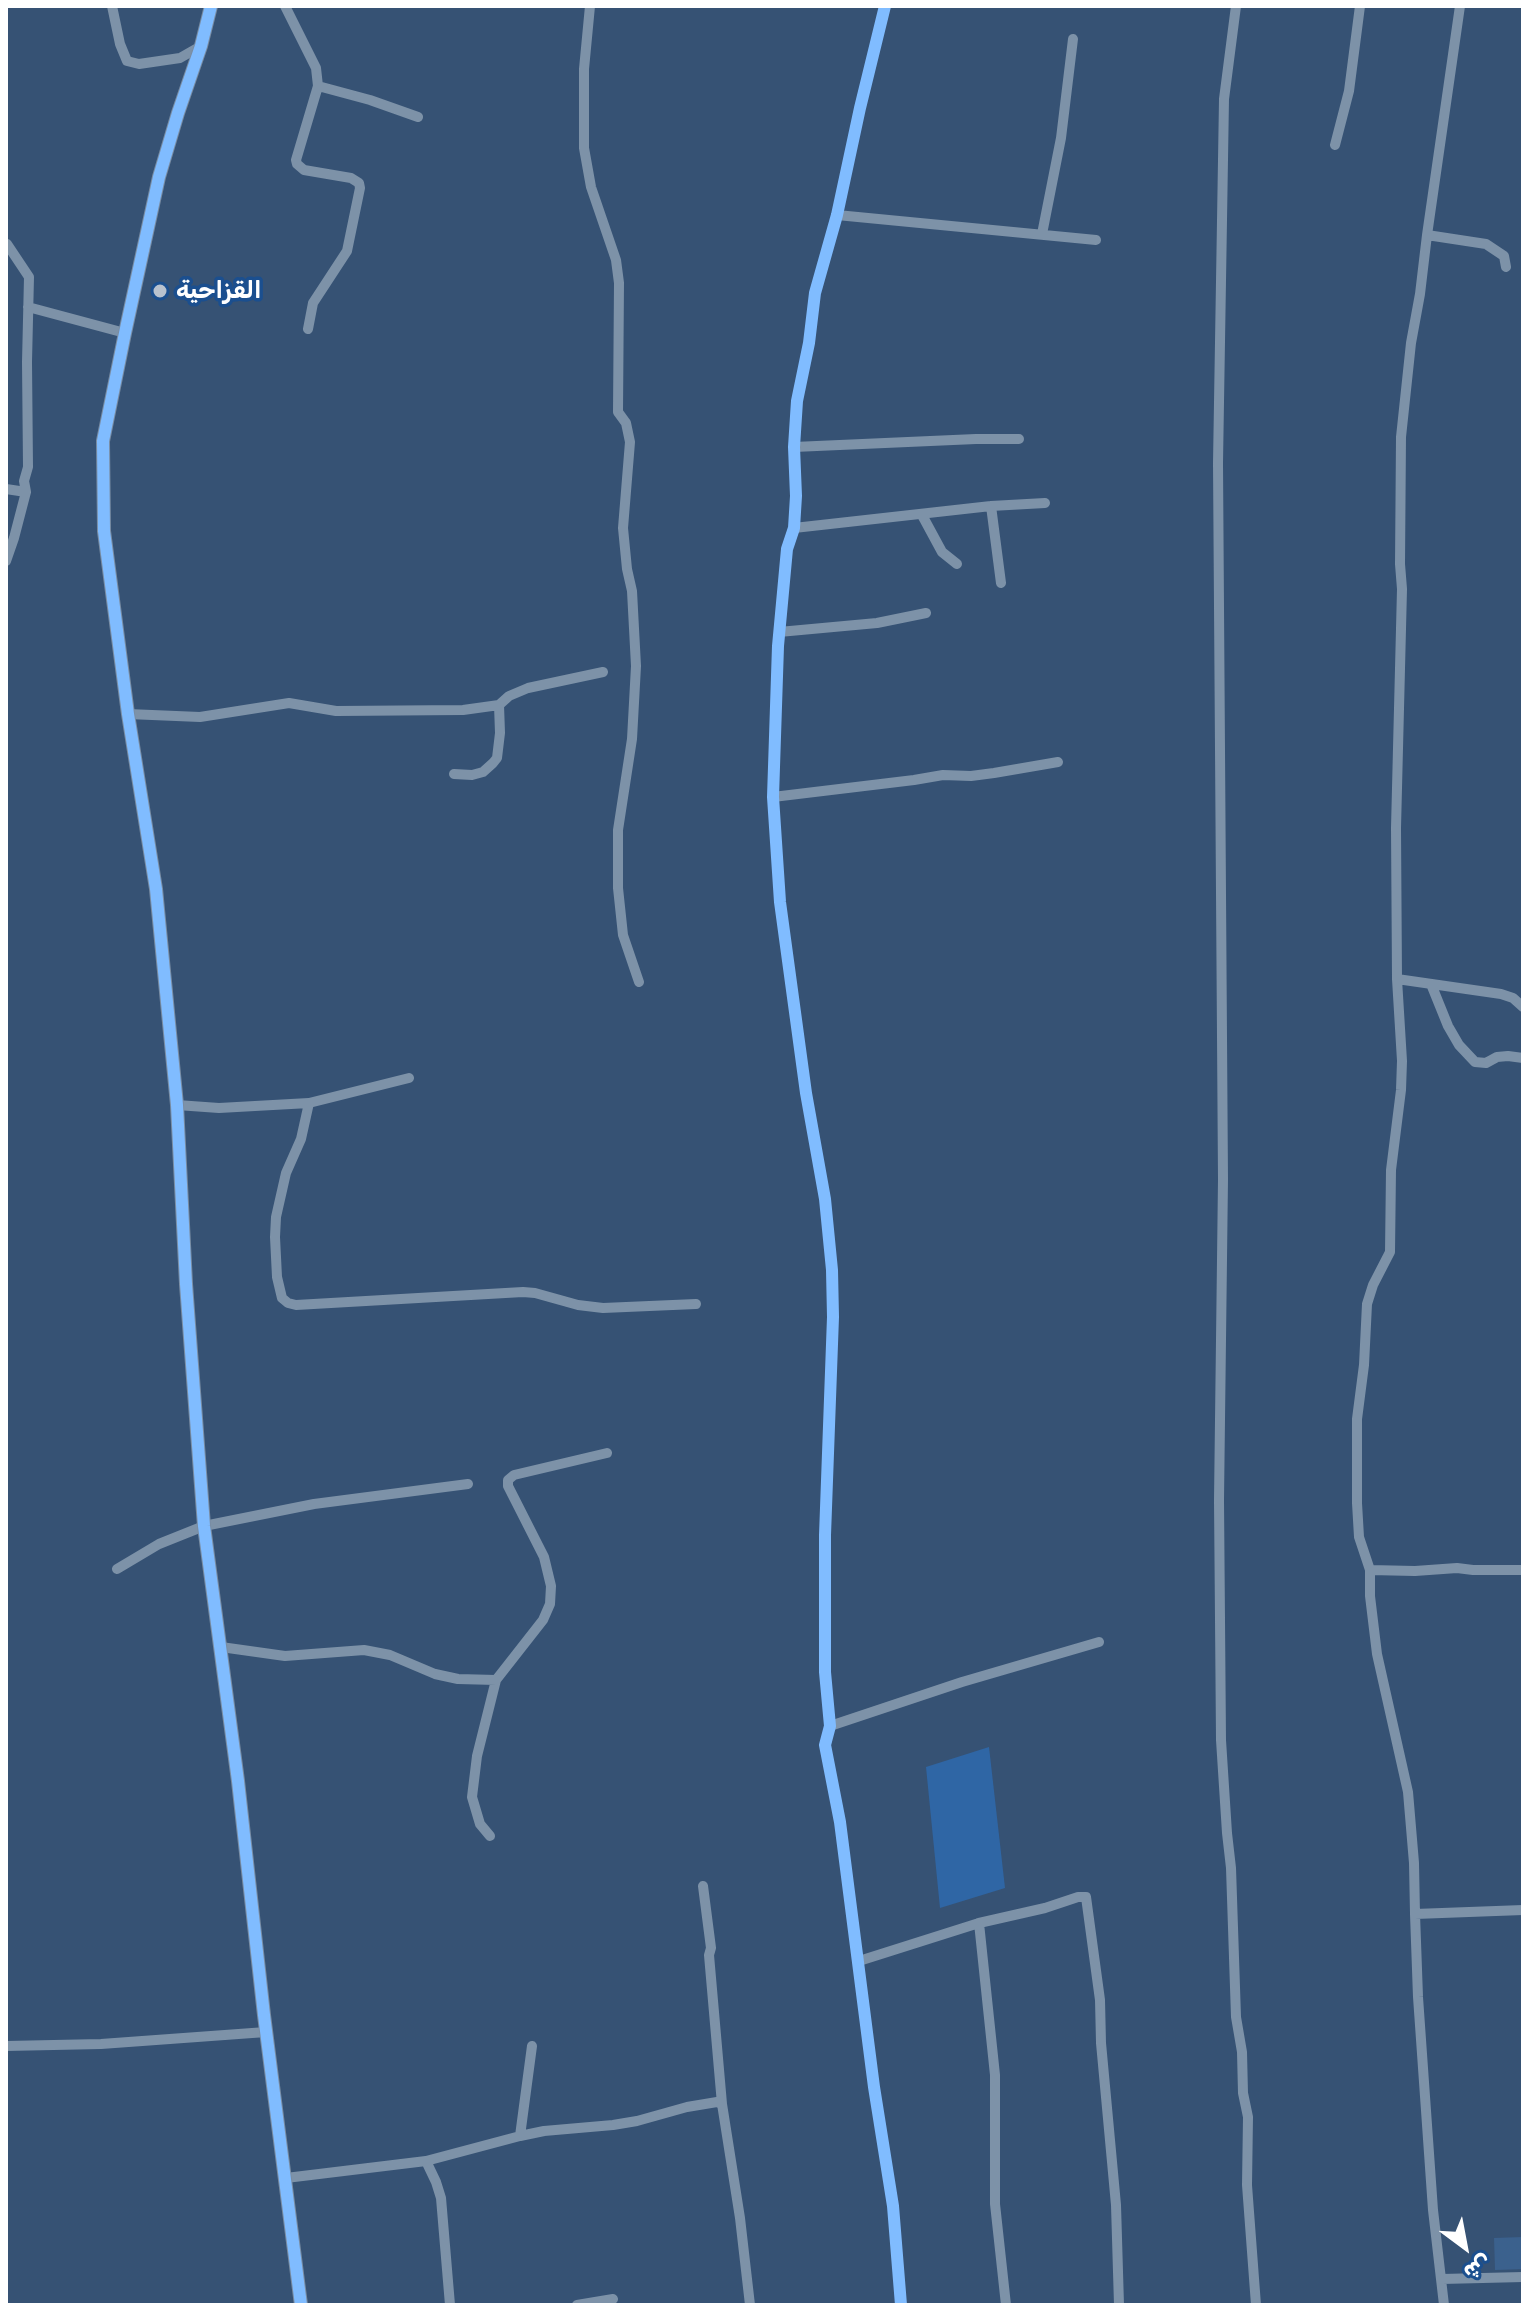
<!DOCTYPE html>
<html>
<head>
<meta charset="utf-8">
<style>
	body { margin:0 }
	#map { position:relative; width:1529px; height:2311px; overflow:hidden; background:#365274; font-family:Rubik,Vazirmatn,sans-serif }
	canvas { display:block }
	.frame { position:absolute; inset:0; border:8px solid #fff; pointer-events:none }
	.north { position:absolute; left:1425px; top:2207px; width:80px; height:80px; -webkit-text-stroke:6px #1b4f8f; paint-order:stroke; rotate:148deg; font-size:22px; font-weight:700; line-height:32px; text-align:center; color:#fff }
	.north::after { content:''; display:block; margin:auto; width:28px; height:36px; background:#fff; clip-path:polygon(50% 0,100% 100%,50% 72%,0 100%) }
</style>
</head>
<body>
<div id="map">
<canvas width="1529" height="2311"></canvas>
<div class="frame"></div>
<div class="north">ش</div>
</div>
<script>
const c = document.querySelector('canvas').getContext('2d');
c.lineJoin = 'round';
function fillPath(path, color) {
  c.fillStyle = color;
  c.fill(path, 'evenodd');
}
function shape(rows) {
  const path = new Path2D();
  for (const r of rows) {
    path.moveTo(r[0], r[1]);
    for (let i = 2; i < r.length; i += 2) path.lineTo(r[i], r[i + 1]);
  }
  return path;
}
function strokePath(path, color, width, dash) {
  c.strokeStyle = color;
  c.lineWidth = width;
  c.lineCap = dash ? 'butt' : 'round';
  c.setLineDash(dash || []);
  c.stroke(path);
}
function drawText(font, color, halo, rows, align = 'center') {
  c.font = font + ' Rubik,Vazirmatn,sans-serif';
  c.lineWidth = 7;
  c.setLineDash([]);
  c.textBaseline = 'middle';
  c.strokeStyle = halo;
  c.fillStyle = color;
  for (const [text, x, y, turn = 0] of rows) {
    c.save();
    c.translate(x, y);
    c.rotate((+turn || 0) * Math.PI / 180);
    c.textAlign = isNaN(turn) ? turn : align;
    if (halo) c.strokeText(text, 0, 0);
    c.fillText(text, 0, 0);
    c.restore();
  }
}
const green = shape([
	[989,1747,1005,1888,940,1908,926,1767]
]);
const water = shape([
	[1523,2237,1523,2269,1495,2270,1494,2238]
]);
const street = shape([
	[112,6,120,44,127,61,139,64,180,58,201,46],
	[285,6,316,68,318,86,296,160,297,164,304,170,351,178,359,183,360,188,347,251,313,303,308,329],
	[590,6,584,69,584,148,591,187,616,260,619,283,618,412,626,423,630,442,623,528,627,569,632,591,636,666,632,739,618,830,618,888,623,935,639,982],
	[885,6,860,108,837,215,815,293,809,343,797,401,794,447,796,496,794,528,787,549,778,646,773,797,780,902,806,1093,825,1199,832,1270,833,1317,825,1535,825,1672,830,1726,825,1745,840,1822,874,2087,893,2206,901,2305],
	[1236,6,1224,99,1218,463,1223,1179,1219,1500,1221,1740,1227,1833,1231,1868,1236,2017,1242,2052,1243,2093,1248,2117,1247,2185,1256,2305],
	[318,86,370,100,418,117],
	[1335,145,1349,91,1360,6],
	[837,215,1096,240],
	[1042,234,1061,138,1073,39],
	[1427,235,1486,244,1504,256,1506,267],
	[28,307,125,333],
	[794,447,976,439,1019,439],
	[6,489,26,492],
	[991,506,1001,583],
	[922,515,942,552,957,564],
	[794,528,991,506,1045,503],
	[6,561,14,538,26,492,24,481,28,467,27,362,29,277,7,244],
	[779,632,877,623,926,613],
	[128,714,200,717,289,703,336,711,463,710,499,705,509,696,528,688,603,672],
	[454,774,472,775,483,772,493,763,497,758,500,733,499,705],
	[773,797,914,780,943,775,971,776,994,773,1058,762],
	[1397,979,1501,994,1513,998,1523,1007],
	[1431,984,1448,1026,1459,1045,1475,1062,1486,1063,1497,1057,1508,1056,1523,1058],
	[309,1103,301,1139,286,1173,276,1217,275,1237,277,1277,282,1298,288,1303,296,1305,523,1292,535,1293,578,1305,603,1308,696,1304],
	[177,1105,219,1108,309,1103,409,1078],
	[117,1569,159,1544,204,1526,314,1504,468,1484],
	[1370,1570,1415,1571,1457,1568,1473,1570,1523,1570],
	[221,1647,285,1656,364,1650,390,1655,435,1674,458,1679,496,1680,477,1756,472,1797,480,1824,490,1836],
	[496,1680,543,1620,550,1604,551,1586,544,1557,508,1486,508,1480,514,1475,607,1453],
	[830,1726,962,1682,1099,1642],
	[703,1886,711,1948,709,1955,722,2104],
	[1415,1914,1414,1863,1408,1792,1377,1654,1370,1596,1370,1570,1359,1537,1357,1503,1357,1419,1364,1365,1367,1304,1373,1285,1390,1252,1391,1170,1401,1090,1402,1061,1397,979,1396,828,1402,589,1400,564,1401,437,1411,343,1420,294,1427,235,1460,6],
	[859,1961,979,1923],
	[6,2046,101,2044,266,2032],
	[520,2136,544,2131,613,2125,637,2121,687,2107,717,2102,722,2104,740,2218,750,2305],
	[426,2161,436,2182,441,2198,450,2305],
	[286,2178,426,2161,520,2136,532,2046],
	[1442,2279,1523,2277],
	[577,2305,613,2299],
	[1006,2305,995,2204,995,2075,979,1923,1045,1908,1078,1897,1086,1897,1100,2000,1101,2043,1116,2205,1119,2305],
	[1444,2305,1433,2210,1418,1997,1415,1914,1523,1910]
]);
const secondary = shape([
	[211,6,201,46,178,113,159,177,125,333,103,441,104,531,128,714,156,889,177,1105,186,1284,204,1526,238,1781,264,2015,301,2305]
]);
const cycleway = shape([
	[211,6,201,46,178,113,159,177,125,333,103,441,104,531,128,714,156,889,177,1105,186,1284,204,1526,238,1781,264,2015,301,2305],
	[885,6,860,108,837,215,815,293,809,343,797,401,794,447,796,496,794,528,787,549,778,646,773,797,780,902,806,1093,825,1199,832,1270,833,1317,825,1535,825,1672,830,1726,825,1745,840,1822,874,2087,893,2206,901,2305]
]);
const markers = [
	[160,291,8,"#b9c2ce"]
];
const poiNames = [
	["القزاحية",176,291]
];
fillPath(green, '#2f66a5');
fillPath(water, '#3b618d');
strokePath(street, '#7d92a8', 10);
strokePath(secondary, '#798da4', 14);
strokePath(cycleway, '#80bcff', 12);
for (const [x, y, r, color] of markers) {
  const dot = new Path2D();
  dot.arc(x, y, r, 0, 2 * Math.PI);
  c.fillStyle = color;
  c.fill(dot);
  strokePath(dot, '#1b4f8f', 3);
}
drawText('bold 24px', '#fff', '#1b4f8f', poiNames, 'left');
</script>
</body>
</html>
